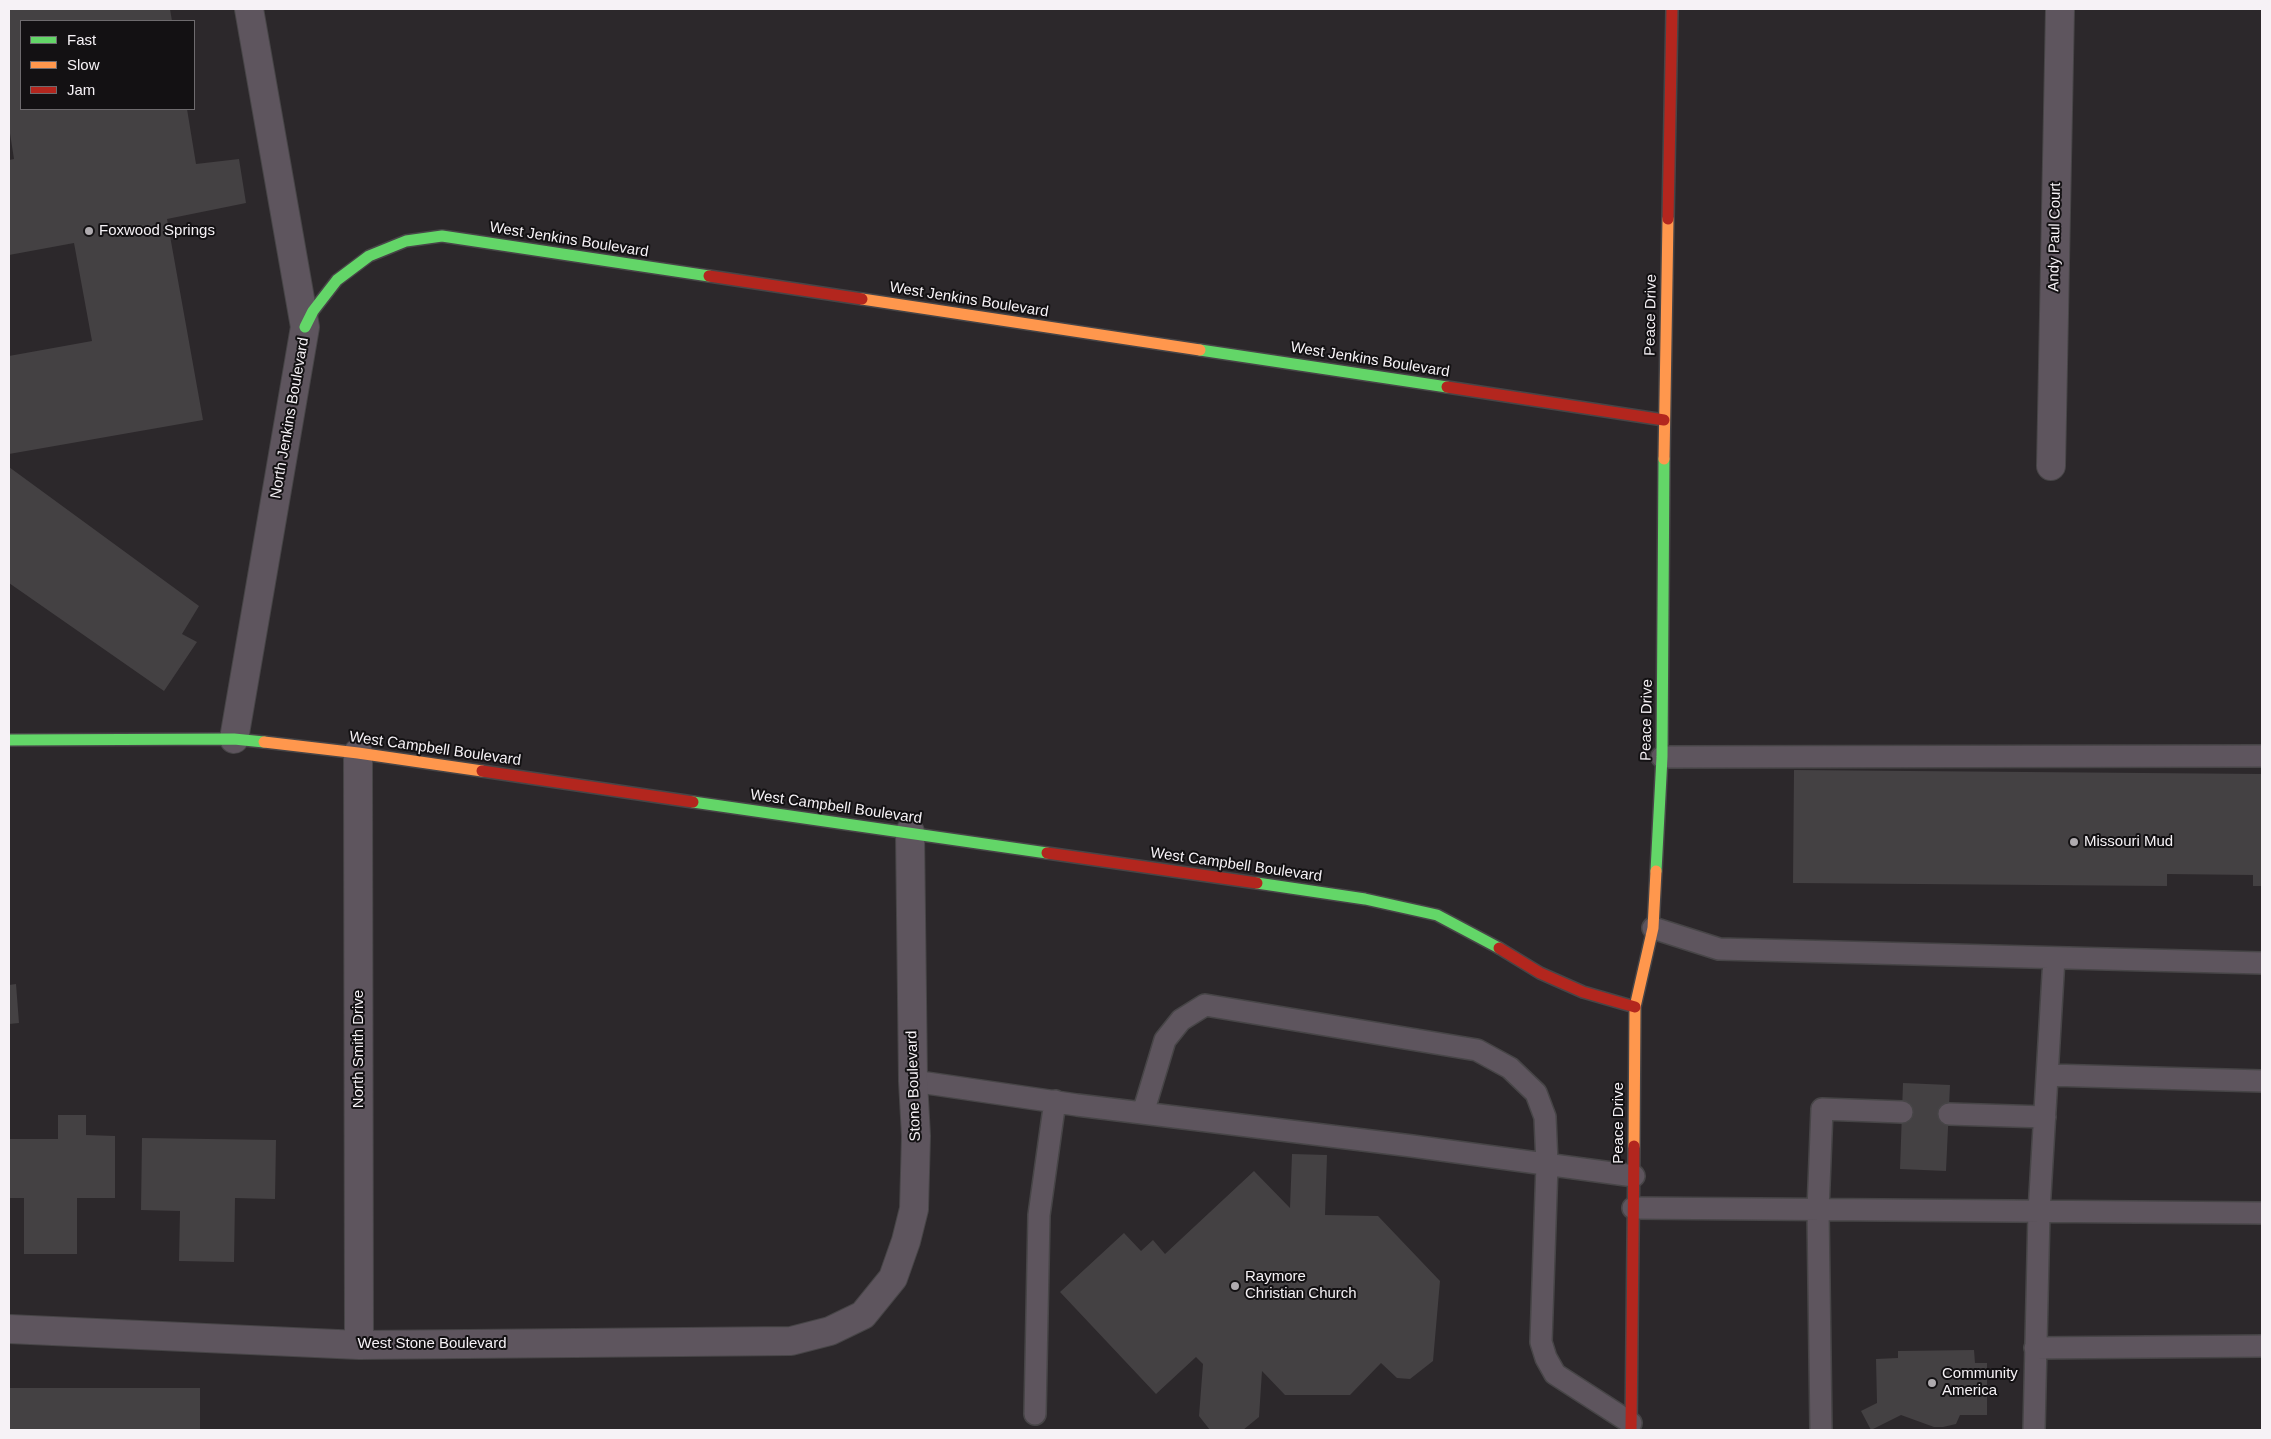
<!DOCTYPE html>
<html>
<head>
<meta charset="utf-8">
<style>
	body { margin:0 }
	#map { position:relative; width:2271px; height:1439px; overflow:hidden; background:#2c282b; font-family:Arial,sans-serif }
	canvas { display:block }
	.frame { position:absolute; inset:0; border:10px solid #f6f2f6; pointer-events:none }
	.legend { position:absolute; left:20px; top:20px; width:175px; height:90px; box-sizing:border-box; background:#131113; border:1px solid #6e6b6e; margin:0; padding:6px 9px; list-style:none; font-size:15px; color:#f6f2f6 }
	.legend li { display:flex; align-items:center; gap:10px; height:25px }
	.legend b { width:25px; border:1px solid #6e6b6e }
</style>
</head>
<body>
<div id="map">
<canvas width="2271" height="1439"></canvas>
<div class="frame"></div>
<ul class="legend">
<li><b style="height:6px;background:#63d668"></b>Fast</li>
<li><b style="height:6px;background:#ff974d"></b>Slow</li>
<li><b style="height:6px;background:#b3261e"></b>Jam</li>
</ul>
</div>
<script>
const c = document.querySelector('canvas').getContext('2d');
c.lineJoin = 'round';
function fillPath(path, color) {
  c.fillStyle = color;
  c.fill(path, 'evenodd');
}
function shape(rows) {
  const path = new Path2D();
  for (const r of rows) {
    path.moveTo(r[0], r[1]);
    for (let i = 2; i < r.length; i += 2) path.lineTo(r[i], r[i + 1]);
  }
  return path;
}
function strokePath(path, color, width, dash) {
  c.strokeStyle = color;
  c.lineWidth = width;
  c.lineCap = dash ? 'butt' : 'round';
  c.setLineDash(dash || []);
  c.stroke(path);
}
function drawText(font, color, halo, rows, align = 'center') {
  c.font = font + ' Arial,sans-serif';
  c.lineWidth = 4;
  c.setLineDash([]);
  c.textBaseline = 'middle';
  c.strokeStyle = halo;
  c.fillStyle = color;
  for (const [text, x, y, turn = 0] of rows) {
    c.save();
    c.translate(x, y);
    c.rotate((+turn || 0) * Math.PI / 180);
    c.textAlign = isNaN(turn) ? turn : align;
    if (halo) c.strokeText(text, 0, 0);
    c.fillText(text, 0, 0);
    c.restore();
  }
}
const building = shape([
	[9,9,170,9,172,21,21,21,21,109,187,109,196,164,239,159,246,203,167,219,203,420,9,454,9,356,92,341,74,243,9,255,9,160,14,159,9,127],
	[9,467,199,606,182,634,197,642,164,691,9,583],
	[1794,770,2262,774,2262,886,2253,886,2253,875,2167,874,2167,886,1793,883],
	[16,984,19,1023,9,1024,9,985],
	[1903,1083,1950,1085,1946,1171,1900,1169],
	[58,1115,86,1115,86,1135,115,1136,115,1198,77,1198,77,1254,24,1254,24,1198,9,1198,9,1139,58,1139],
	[142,1138,276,1140,275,1199,235,1198,234,1262,179,1261,180,1211,141,1210],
	[1292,1154,1327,1155,1325,1215,1378,1216,1440,1281,1433,1361,1410,1379,1397,1378,1381,1363,1350,1395,1285,1395,1262,1371,1259,1417,1243,1430,1210,1430,1199,1416,1203,1364,1196,1357,1156,1394,1060,1292,1124,1233,1141,1251,1153,1240,1165,1254,1254,1171,1290,1208],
	[1974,1350,1975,1363,1987,1363,1987,1415,1960,1415,1956,1424,1943,1427,1934,1427,1901,1415,1871,1430,1861,1411,1877,1403,1876,1359,1898,1358,1898,1351],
	[9,1388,200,1388,200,1430,9,1430]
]);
const lane = shape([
	[1662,757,2262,756],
	[1653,928,1719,949,2262,963],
	[2048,1075,2262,1081],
	[913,1081,1077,1105,1412,1146,1634,1176],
	[1143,1113,1165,1040,1181,1020,1205,1005,1477,1050,1510,1068,1536,1093,1545,1117,1547,1164,1541,1342,1546,1358,1555,1374,1631,1423],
	[1949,1114,2045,1117],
	[1633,1208,2262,1213],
	[2035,1348,2262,1346],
	[1035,1414,1039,1215,1055,1101],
	[1821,1430,1818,1210,1822,1109,1902,1112],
	[2034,1430,2039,1212,2054,958]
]);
const street = shape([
	[2051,466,2060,9],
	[234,739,305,327,249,9],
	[358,753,359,1345],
	[9,1329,359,1345,791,1341,830,1331,863,1315,893,1278,906,1241,914,1209,916,1136,913,1081,910,832]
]);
const fast = shape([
	[305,327,313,311,337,280,369,256,406,241,442,236,709,276],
	[1200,350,1447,387],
	[9,740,234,739,264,742],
	[693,802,1047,853],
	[1656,871,1662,757,1664,459],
	[1257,883,1365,899,1437,915,1499,948]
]);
const slow = shape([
	[862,299,1200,350],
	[1664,459,1668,219],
	[264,742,358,753,482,771],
	[1634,1146,1635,1007,1653,928,1656,871]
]);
const jam = shape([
	[1668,219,1672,9],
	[709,276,862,299],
	[1447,387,1664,420],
	[482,771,693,802],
	[1047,853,1257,883],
	[1499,948,1540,973,1583,992,1635,1007],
	[1631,1430,1634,1146]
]);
const markers = [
	[89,231,5,"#afabaf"],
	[2074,842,5,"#afabaf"],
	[1235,1286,5,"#afabaf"],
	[1932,1383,5,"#afabaf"]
];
const poiNames = [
	["Foxwood Springs",99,231],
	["Missouri Mud",2084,842],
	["Raymore",1245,1277],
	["Christian Church",1245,1294],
	["Community",1942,1374],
	["America",1942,1391]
];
const streetNames = [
	["Andy Paul Court",2055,237,-89],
	["West Jenkins Boulevard",569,240,9],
	["West Jenkins Boulevard",969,300,9],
	["Peace Drive",1651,315,-89],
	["West Jenkins Boulevard",1370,360,9],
	["North Jenkins Boulevard",290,418,-80],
	["Peace Drive",1647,720,-89],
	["West Campbell Boulevard",435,749,8],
	["West Campbell Boulevard",836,807,8],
	["West Campbell Boulevard",1236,865,8],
	["North Smith Drive",359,1049,-90],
	["Stone Boulevard",914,1086,-92],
	["Peace Drive",1619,1123,-90],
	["West Stone Boulevard",432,1344]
];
fillPath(building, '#444143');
strokePath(lane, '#474547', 24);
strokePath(street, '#474547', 30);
strokePath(fast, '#474547', 14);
strokePath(slow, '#474547', 14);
strokePath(jam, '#474547', 14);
strokePath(lane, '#5e555e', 21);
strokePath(street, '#5e555e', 28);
strokePath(fast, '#63d668', 11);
strokePath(slow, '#ff974d', 11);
strokePath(jam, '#b3261e', 11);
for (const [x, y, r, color] of markers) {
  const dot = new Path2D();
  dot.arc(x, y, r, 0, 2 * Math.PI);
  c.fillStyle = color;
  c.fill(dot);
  strokePath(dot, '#131113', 2);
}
drawText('15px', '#f6f2f6', '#131113', poiNames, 'left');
drawText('15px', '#f6f2f6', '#131113', streetNames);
</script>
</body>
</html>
